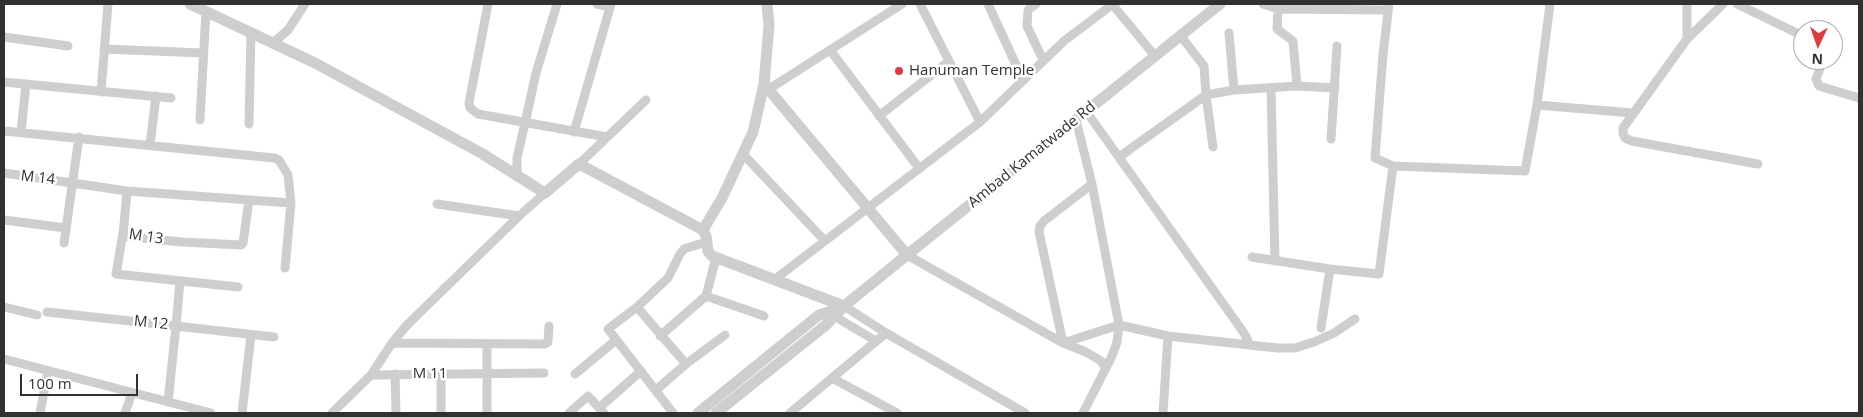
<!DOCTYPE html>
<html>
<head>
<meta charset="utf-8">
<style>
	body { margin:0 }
	#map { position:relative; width:1863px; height:417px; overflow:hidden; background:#fff; font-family:"Open Sans",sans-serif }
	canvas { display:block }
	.frame { position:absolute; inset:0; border:5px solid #313131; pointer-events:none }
	.north { position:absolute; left:1793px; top:20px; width:50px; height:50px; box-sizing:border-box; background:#fff; border:1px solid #adadad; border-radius:50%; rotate:183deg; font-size:14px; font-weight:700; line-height:20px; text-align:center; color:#313131 }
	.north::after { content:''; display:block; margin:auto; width:18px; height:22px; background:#e2393c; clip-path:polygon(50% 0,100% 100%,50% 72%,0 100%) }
	.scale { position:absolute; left:20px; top:374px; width:118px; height:22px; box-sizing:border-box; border:2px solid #313131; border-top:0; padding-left:6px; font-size:15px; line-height:18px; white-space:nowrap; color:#313131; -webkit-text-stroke:4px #fff; paint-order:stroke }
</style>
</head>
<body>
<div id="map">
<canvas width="1863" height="417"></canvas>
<div class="frame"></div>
<div class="north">N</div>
<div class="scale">100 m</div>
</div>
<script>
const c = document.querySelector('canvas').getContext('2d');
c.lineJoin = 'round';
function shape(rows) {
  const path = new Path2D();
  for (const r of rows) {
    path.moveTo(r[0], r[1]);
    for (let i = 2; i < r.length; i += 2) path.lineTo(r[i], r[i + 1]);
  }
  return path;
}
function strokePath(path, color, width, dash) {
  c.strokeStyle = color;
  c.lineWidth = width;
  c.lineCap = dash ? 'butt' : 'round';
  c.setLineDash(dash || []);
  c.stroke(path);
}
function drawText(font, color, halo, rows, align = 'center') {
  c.font = font + ' "Open Sans",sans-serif';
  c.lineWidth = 5;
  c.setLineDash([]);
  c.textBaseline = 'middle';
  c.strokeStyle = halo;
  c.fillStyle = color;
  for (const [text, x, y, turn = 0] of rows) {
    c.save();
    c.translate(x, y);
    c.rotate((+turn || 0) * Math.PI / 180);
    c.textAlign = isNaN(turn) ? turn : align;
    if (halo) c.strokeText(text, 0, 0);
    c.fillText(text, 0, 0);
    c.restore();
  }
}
const minor = shape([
	[488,4,469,103,470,108,478,114,607,137],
	[597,4,610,7],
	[920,4,980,122],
	[988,4,1023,80],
	[1036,4,1028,10,1027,26,1043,60],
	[1112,4,1155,56],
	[1263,4,1278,9,1388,10],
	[1389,4,1383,54,1375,158,1393,166,1525,171,1537,105,1550,4],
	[1687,4,1687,39],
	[1723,4,1687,39,1623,128,1623,133,1625,138,1632,141,1758,164],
	[1737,4,1803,36],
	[1278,9,1277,29,1293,41,1297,86],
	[1229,33,1234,90],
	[1180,35,1204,66,1206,95,1213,147],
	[4,37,68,46],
	[273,43,288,30,305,4],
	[104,49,203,53],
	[830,50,919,168],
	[1823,60,1816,79,1819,86,1859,98],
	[4,82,171,98],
	[1271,88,1275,261],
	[769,89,902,4],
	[101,92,108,4],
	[1537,105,1633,113],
	[1086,111,1244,333,1250,345],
	[879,116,949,61],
	[200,120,206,11],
	[1076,120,1092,184,1119,325,1168,336,1277,348,1295,348,1314,342,1334,333,1355,319],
	[249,124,251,32],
	[4,131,274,158,279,160,288,175,291,203,127,191,4,173],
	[21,132,26,84],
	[574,132,611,4],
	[1331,139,1337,46],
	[150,145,156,96],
	[743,154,825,241],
	[1119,157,1206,95,1234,90,1297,86,1335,88],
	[579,164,646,100],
	[517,177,517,158,525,123,536,73,557,4],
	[127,191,123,236,182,242,241,245,243,243,249,200],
	[437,204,519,216],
	[4,220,66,228],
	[123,233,116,274,238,287],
	[64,243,79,137],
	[907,255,1063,343,1086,352,1101,361,1106,369],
	[1252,257,1330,269,1379,274,1393,166],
	[285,268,291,203],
	[774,280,980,122,1064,41,1113,4],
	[180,281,176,326,274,337],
	[706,296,716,258],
	[844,306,886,333,1025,413],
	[4,307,37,315],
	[637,307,686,364,725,335],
	[47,312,176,326,168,402],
	[834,316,876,341],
	[1321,328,1330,269],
	[660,336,706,296,764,316],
	[392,343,545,344,548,342,549,326],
	[1063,343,1039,232,1040,226,1044,221,1092,184],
	[1063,343,1119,325,1117,342,1112,356,1083,413],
	[4,359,211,413],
	[395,374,396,413],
	[575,374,616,340],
	[371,375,392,343,407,325,519,216,545,193],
	[832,378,897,413],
	[656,390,686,364],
	[599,408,641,371],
	[40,413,48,371],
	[125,413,132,393],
	[242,413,251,335],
	[332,413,371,375,544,373],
	[441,413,441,374],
	[487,413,487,344],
	[569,413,588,396,604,413],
	[673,413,608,329,637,307,668,278,680,254,684,249,706,242],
	[790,413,886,333],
	[1163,413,1168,336]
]);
const tertiary = shape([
	[190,4,315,63,481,153,545,193,579,164,703,230,706,236,708,251,712,256,844,306],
	[767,4,769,25,764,84,907,255],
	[703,230,722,198,753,132,764,84],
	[698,413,819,315,840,308],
	[716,413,826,325,844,306,907,255,1220,4]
]);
const markers = [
	[899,71,5,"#e2393c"]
];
const poiNames = [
	["Hanuman Temple",909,71]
];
const streetNames = [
	["Ambad Kamatwade Rd",1032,155,-39],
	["M 14",38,178,7],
	["M 13",146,237,9],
	["M 12",151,323,6],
	["M 11",430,374]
];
strokePath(minor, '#cecece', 9);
strokePath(tertiary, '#cecece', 11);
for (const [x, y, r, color] of markers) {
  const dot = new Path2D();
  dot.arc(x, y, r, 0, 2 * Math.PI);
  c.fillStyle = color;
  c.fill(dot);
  strokePath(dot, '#fff', 2);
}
drawText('15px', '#313131', '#fff', poiNames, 'left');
drawText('15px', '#313131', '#fff', streetNames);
</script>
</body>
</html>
